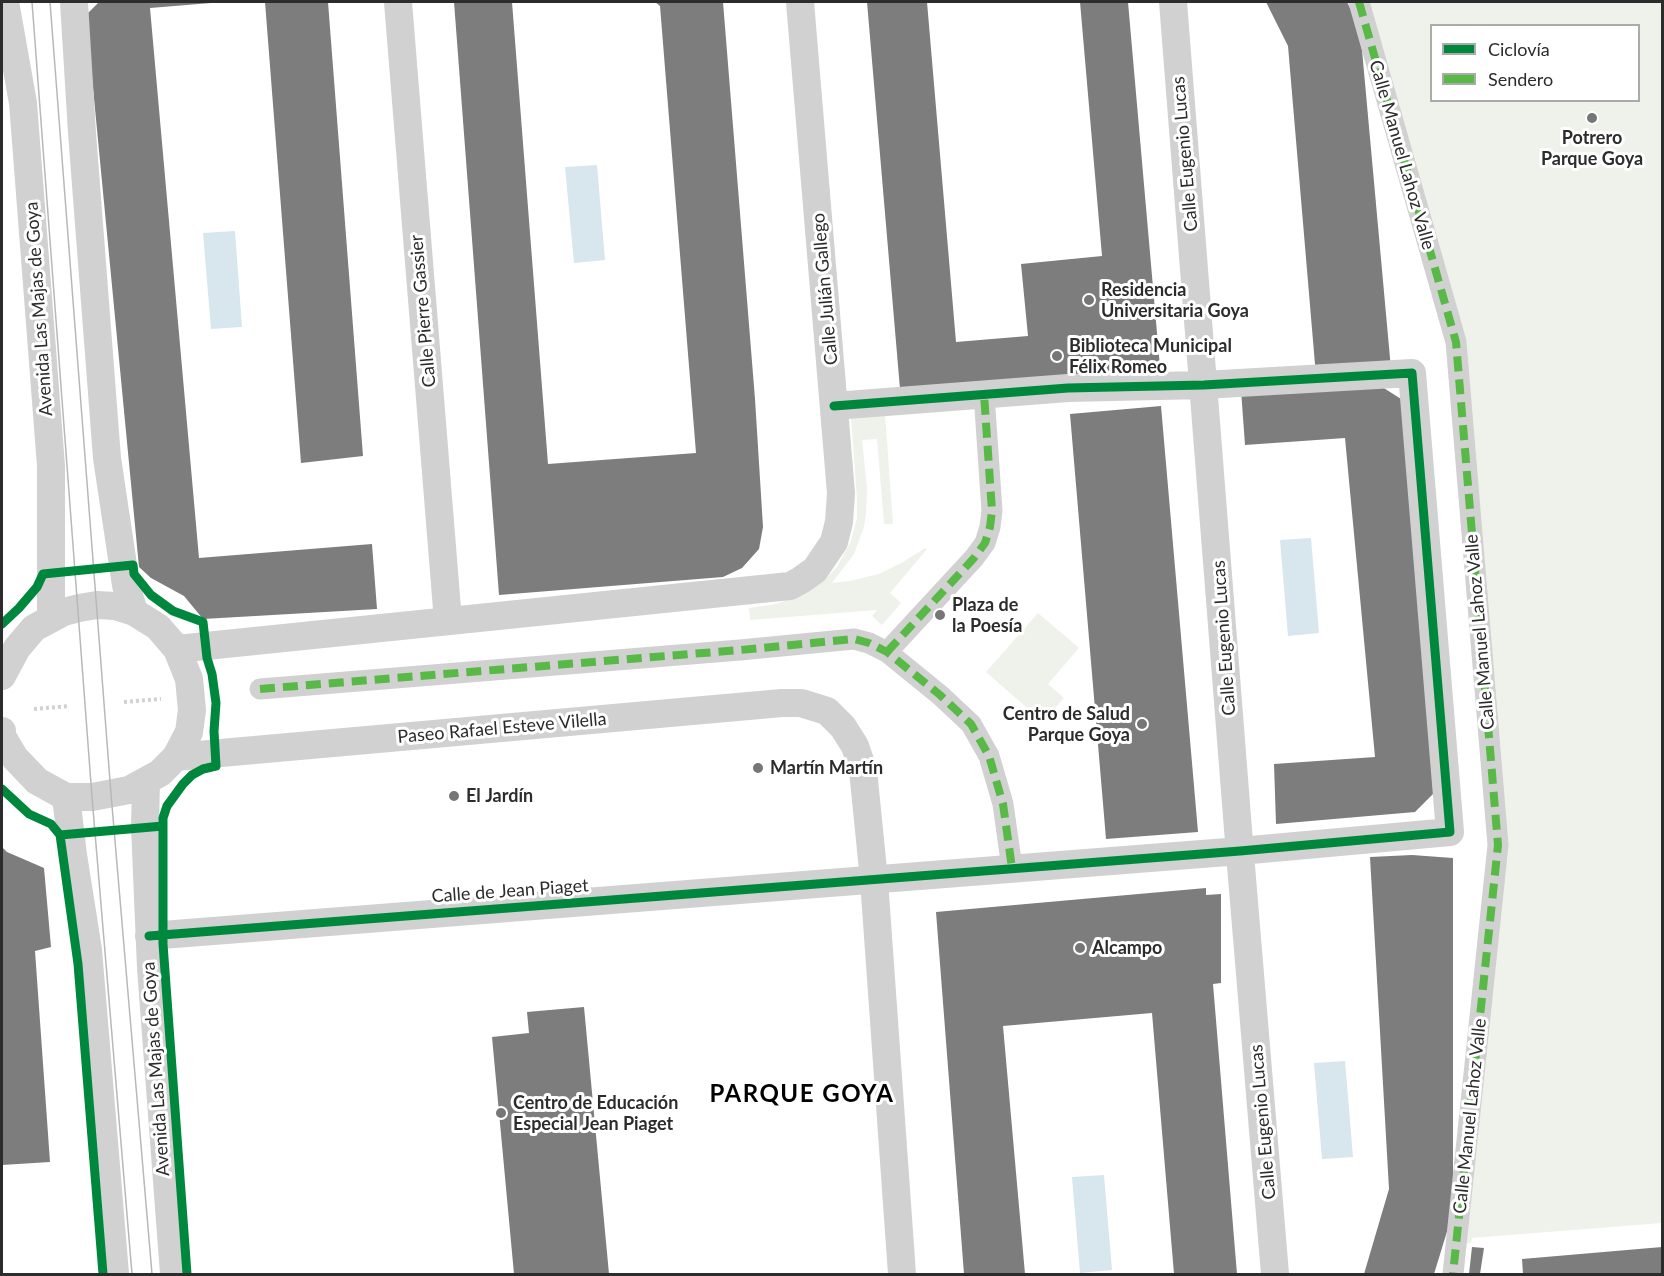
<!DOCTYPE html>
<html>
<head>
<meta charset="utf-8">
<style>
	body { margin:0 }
	#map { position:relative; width:1664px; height:1276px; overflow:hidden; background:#fff; font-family:Lato,sans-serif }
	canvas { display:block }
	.frame { position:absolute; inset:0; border:3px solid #2c2c2c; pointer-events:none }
	.legend { position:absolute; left:1430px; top:24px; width:210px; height:78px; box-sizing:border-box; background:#fff; border:2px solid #ababab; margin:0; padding:8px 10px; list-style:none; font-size:18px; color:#2c2c2c }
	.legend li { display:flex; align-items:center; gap:12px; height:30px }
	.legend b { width:30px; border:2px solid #ababab }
</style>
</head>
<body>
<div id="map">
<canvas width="1664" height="1276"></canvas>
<div class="frame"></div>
<ul class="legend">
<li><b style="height:8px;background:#00873e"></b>Ciclovía</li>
<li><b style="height:8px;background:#58b947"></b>Sendero</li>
</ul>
</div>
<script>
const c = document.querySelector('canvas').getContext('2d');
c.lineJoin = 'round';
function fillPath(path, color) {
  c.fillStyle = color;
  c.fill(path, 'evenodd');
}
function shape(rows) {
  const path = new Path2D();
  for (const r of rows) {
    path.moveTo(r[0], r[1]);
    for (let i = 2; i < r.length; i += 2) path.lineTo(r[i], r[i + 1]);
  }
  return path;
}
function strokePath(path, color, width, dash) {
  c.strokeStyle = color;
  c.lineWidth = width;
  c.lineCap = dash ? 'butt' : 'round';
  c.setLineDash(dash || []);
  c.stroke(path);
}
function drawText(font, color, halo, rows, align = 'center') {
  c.font = font + ' Lato,sans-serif';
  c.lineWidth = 6;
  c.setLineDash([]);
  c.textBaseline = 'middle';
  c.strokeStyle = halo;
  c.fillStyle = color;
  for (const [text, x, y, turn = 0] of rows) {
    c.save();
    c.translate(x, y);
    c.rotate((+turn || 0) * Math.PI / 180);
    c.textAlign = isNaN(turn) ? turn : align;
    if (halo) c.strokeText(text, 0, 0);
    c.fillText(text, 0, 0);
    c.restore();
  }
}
const green = shape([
	[1359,2,1662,2,1662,1223,1472,1238,1471,1243,1457,1244,1498,845,1456,342],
	[1432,26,1638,26,1638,100,1432,100],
	[885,414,893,524,884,524,877,439,862,440,867,488,866,513,864,527,854,554,832,583,850,581,879,574,903,562,925,548,927,549,890,593,901,603,882,625,872,616,877,610,750,620,749,608,776,604,802,595,823,581,837,567,851,541,857,518,857,499,851,416],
	[1038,613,1079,648,1048,684,1064,698,1043,722,986,672]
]);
const water = shape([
	[597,165,605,260,574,263,565,167],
	[235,231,242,327,211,329,203,233],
	[1311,538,1319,633,1288,636,1280,540],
	[1345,1061,1353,1157,1322,1159,1314,1063],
	[1104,1175,1112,1270,1080,1273,1072,1177]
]);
const building = shape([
	[99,2,210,2,211,3,150,8,199,558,372,544,377,609,203,619,184,596,151,578,139,567,86,15],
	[265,2,328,2,363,456,301,463],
	[454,2,512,2,548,464,696,453,660,6,655,2,723,2,755,399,763,527,759,549,742,568,723,577,499,595],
	[867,2,927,2,956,342,1028,336,1021,264,1102,256,1080,2,1128,2,1160,367,900,389],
	[1266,2,1347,2,1360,28,1391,369,1316,376,1288,46],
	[1376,383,1401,399,1434,793,1415,812,1276,824,1274,764,1375,757,1345,438,1245,445,1241,390],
	[1161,406,1198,832,1106,839,1070,414],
	[2,847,7,852,44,868,51,947,35,951,50,1162,2,1165],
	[1412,855,1453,858,1453,1212,1434,1274,1364,1274,1389,1189,1370,857],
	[1206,888,1206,895,1221,894,1221,983,1213,984,1237,1274,1174,1274,1152,1013,1003,1026,1025,1274,964,1274,936,912],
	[584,1007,609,1274,514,1274,492,1037,529,1033,527,1012],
	[1472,1247,1484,1248,1480,1274,1469,1274],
	[1662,1247,1662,1274,1523,1274,1522,1259]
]);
const path = shape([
	[124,702,161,699],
	[34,709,69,706]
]);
const pedestrian = shape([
	[1359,2,1456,342,1498,845,1453,1274],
	[887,652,974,558,985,543,990,527,992,511,984,394],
	[260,689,740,650,854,639,869,643,887,652,940,695,971,724,989,756,1003,804,1012,868]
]);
const minor = shape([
	[5,2,23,103,51,466,51,618],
	[74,2,82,133,107,458,126,585,134,612],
	[398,2,448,621],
	[1173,2,1239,842,1275,1274],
	[177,649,790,586,801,580,815,570,834,542,839,522,841,493,800,2],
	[2,676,17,648,34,628,64,612,79,608,97,605,115,606,134,612,158,627,177,649,189,679,192,710,189,732,176,757,160,773,129,790,92,797,66,797,37,781,15,758,2,736,2,731],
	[176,757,782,703,801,703,827,711,843,727,855,746,863,770,874,880,902,1274],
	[146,782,145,827,151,968,174,1274],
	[66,797,73,855,88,950,115,1274],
	[149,936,1240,851,1450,832,1412,373,1204,385,1068,388,834,406]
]);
const tram = shape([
	[32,2,92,797,132,1274],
	[50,2,111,794,152,1274]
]);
const quiet = shape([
	[1359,2,1456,342,1498,845,1453,1274],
	[887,652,974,558,985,543,990,527,992,511,984,394],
	[260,689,740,650,854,639,869,643,887,652,940,695,971,724,989,756,1003,804,1012,868]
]);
const cycleway = shape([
	[2,624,19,608,37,587,43,574,133,565,134,574,151,595,173,611,203,622,207,658,212,674,216,703,214,731,216,766,203,769,192,775,183,784,167,806,163,818,163,944,187,1274],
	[2,789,29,814,51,824,60,835],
	[60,835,78,964,103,1274],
	[60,835,163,826],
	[149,936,1240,851,1450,832,1412,373,1204,385,1068,388,834,406]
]);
const markers = [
	[1592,118,6,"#767676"],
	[1089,300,6,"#767676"],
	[1057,356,6,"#767676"],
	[940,615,6,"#767676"],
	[1142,724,6,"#767676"],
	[758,768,6,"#767676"],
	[454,796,6,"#767676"],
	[1080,948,6,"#767676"],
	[501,1113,6,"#767676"]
];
const poiNames = [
	["Potrero",1592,138,"center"],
	["Parque Goya",1592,159,"center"],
	["Residencia",1101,290],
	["Universitaria Goya",1101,311],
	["Biblioteca Municipal",1069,346],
	["Félix Romeo",1069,367],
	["Plaza de",952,605],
	["la Poesía",952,626],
	["Centro de Salud",1130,714,"right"],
	["Parque Goya",1130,735,"right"],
	["Martín Martín",770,768],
	["El Jardín",466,796],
	["Alcampo",1092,948],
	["Centro de Educación",513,1103],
	["Especial Jean Piaget",513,1124]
];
const streetNames = [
	["Calle Eugenio Lucas",1185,154,-95],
	["Calle Manuel Lahoz Valle",1402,155,74],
	["Calle Julián Gallego",825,289,-95],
	["Avenida Las Majas de Goya",39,309,-94],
	["Calle Pierre Gassier",423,311,-95],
	["Calle Manuel Lahoz Valle",1480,632,-95],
	["Calle Eugenio Lucas",1224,638,-94],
	["Paseo Rafael Esteve Vilella",502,728,-5],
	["Calle de Jean Piaget",510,891,-4],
	["Avenida Las Majas de Goya",156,1069,-94],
	["Calle Manuel Lahoz Valle",1470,1116,-84],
	["Calle Eugenio Lucas",1263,1122,-95]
];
const districtNames = [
	["PARQUE GOYA",802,1094]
];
fillPath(green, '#eff2eb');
fillPath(water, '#d8e6ee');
fillPath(building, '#7d7d7d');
strokePath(path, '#d1d1d1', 4, [3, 3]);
strokePath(pedestrian, '#d1d1d1', 21);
strokePath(minor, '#d1d1d1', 28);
strokePath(tram, '#b8b8b8', 1.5);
strokePath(quiet, '#58b947', 8, [15, 8]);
strokePath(cycleway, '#00873e', 9);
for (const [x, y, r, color] of markers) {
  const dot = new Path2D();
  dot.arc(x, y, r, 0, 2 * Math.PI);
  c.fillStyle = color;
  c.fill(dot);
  strokePath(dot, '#fff', 2);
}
drawText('bold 18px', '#2c2c2c', '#fff', poiNames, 'left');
drawText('18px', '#2c2c2c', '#fff', streetNames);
c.letterSpacing = '1.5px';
drawText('bold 24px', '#000', '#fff', districtNames);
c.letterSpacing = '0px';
</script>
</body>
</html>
